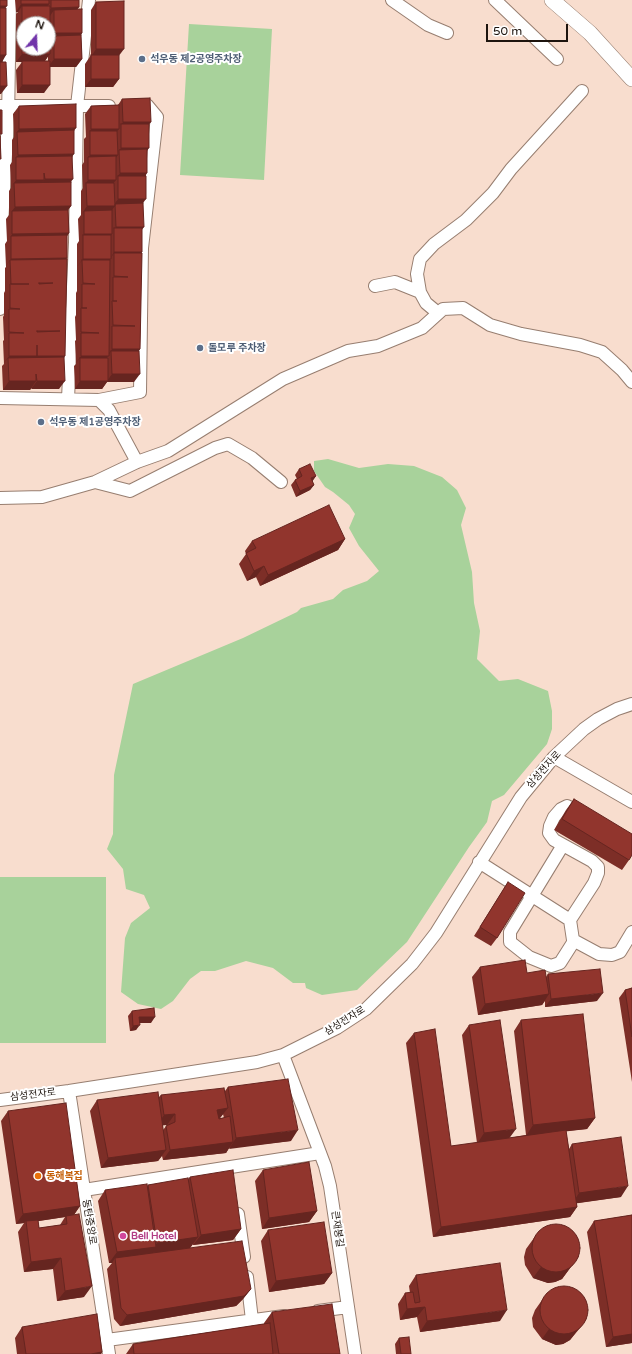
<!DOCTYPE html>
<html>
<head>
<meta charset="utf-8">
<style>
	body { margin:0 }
	#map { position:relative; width:632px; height:1354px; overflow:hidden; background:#f8ddce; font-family:"Varela Round",sans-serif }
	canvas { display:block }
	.north { position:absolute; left:16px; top:16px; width:40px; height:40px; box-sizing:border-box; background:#fff; border:1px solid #a5a19f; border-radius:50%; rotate:19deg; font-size:11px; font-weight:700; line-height:16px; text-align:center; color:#1d140e }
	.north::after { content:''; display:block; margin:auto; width:14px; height:18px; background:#7134aa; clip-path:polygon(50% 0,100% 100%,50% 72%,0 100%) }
	.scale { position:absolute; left:486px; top:24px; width:82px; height:18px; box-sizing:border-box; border:2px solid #1d140e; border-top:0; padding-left:5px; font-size:12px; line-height:14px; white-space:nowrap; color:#1d140e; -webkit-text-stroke:3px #fff; paint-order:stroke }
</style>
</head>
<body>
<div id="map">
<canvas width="632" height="1354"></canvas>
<div class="north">N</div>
<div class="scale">50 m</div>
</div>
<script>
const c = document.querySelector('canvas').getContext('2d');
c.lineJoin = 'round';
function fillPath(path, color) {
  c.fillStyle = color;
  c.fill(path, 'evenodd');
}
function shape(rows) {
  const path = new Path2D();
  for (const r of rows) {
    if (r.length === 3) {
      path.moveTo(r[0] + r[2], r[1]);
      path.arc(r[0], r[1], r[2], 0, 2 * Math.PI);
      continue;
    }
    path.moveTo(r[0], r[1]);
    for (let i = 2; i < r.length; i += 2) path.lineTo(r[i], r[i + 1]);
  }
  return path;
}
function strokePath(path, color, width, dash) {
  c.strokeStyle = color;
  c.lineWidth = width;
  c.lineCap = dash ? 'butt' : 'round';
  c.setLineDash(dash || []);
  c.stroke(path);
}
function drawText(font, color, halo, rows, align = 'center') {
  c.font = font + ' "Varela Round","Noto Sans KR",sans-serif';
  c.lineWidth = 4;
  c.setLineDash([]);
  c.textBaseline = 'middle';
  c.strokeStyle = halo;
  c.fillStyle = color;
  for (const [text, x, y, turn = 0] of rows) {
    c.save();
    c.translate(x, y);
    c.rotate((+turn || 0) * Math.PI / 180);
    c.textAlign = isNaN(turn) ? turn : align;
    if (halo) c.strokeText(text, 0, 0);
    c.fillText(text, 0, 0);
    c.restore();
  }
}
const green = shape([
	[189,24,272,29,264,180,180,175],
	[328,459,359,468,388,464,414,466,442,477,457,490,466,508,461,525,472,572,474,603,480,631,477,659,499,681,518,679,548,691,552,711,552,729,547,744,504,795,492,801,487,822,469,847,407,942,357,990,322,995,306,988,305,983,293,983,273,968,246,961,215,971,201,971,190,979,173,1001,161,1009,138,1004,121,992,125,938,131,923,150,908,144,895,126,889,123,869,107,849,113,834,114,775,133,684,243,638,297,612,301,608,333,599,343,590,367,581,379,571,359,546,349,528,355,514,349,505,333,492,325,487,314,471,314,461],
	[0,877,106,877,106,1043,0,1043]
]);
const minor = shape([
	[392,0,428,25,447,33],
	[495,0,557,59],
	[0,106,109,106],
	[375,286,395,282,420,292],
	[0,309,2,225,8,119,10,0],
	[438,313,426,303,420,292,417,274,420,259,434,244,466,220,493,193,511,169,582,91],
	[0,398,99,400,140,392,142,248,157,117,147,105,137,105],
	[68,399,75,242,77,106,89,0],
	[99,400,109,410,137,462],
	[95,482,130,491,215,448,228,444,252,458,281,482],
	[0,498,42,497,95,482,137,462,168,451,283,379,348,351,378,346,422,328,443,309,463,308,490,325,521,334,580,345,602,352,622,370,632,382],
	[554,757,632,802],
	[582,814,567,806,561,809,554,817,550,826,549,833,554,840,592,861,598,867,598,873,594,883,570,920,573,940,599,954,612,955,620,952,632,932],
	[563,845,510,932,510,942,529,957,551,966,560,963,574,941],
	[479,862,570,920],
	[283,1055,325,1166,330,1186,355,1354],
	[69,1091,109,1354],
	[0,1100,69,1091,257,1062,283,1055,337,1028,366,1009,412,964,436,933,521,797,554,757,584,729,598,719,617,709,632,704],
	[84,1190,320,1153],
	[238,1214,244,1257],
	[247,1277,252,1320],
	[318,1311,348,1307],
	[107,1340,284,1316]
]);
const major = shape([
	[552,0,590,33,632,79]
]);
const wall = shape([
	[15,0,79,0,79,7,77,9,82,33,81,35,82,59,76,67,50,67,44,93,17,93,16,70,22,62,16,62,16,14,18,12,16,12],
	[48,56,48,61,45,61],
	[96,2,119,57,119,79,113,87,85,87,85,64,91,55,91,10],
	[122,99,149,124,146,176,143,203,142,229,140,349,139,351,134,382,107,382,102,389,75,389,74,366,76,364,75,341,76,340,75,317,76,315,76,293,77,291,77,244,79,241,78,219,81,215,81,191,83,188,82,165,84,162,84,139,86,137,85,114,91,106,118,105],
	[19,106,74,130,71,182,71,206,68,210,69,233,67,236,64,357,59,389,31,388,30,390,3,390,2,366,4,364,3,341,4,340,3,317,4,315,4,293,5,291,5,268,6,267,5,244,7,241,6,219,9,215,9,191,11,188,10,165,12,162,12,140,14,137,13,114],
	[299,469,316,476,312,481,314,485,310,490,296,497,291,485,295,480,297,479,295,475],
	[345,539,338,550,260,586,256,577,247,581,239,564,246,554,245,551,252,541],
	[574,799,629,860,622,870,554,830,566,810],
	[508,882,497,938,491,946,474,936],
	[480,967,527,973,546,977,548,974,597,1001,545,1007,545,1001,542,1005,478,1015,472,977],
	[632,988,632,1082,619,998,625,990],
	[132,1011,151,1023,139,1023,136,1030,130,1031,128,1016],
	[521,1020,595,1118,587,1129,566,1131,569,1149,572,1144,621,1197,577,1203,577,1207,570,1217,433,1237,406,1043,414,1033,451,1146,477,1143,462,1035,469,1025,509,1138,526,1135,514,1031],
	[228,1087,291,1141,229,1148,226,1153,163,1160,162,1156,158,1161,101,1168,90,1111,97,1100,159,1097,161,1095,225,1091],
	[223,1114,224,1118,220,1118],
	[163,1125,167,1125,163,1130],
	[8,1111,80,1206,74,1215,84,1297,57,1301,53,1269,24,1272,18,1232,24,1223,16,1224,1,1121],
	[65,1217,60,1225,39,1228,38,1221],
	[263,1170,317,1211,309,1222,262,1229,255,1181],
	[190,1177,241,1229,233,1240,193,1245,193,1244,190,1248,251,1289,243,1299,236,1306,120,1326,114,1319,107,1269,112,1263,109,1263,98,1201,105,1190,147,1187,148,1185,188,1179],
	[632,1215,632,1343,606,1347,587,1232,594,1221],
	[268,1230,332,1273,324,1284,269,1292,261,1241],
	[539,1231,579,1256,562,1279,555,1282,548,1283,533,1278,525,1265,524,1257,526,1249],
	[416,1275,500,1321,420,1332,417,1317,400,1320,398,1304,405,1293,410,1293,409,1286],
	[547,1293,580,1328,570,1340,563,1344,556,1345,542,1339,533,1327,532,1318,535,1310],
	[272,1312,340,1354,126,1354,133,1344,264,1324,264,1323],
	[22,1327,102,1352,101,1354,17,1354,15,1338],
	[399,1338,411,1354,396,1354,395,1344]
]);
const shadedWall = shape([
	[21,4,49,4,43,12,22,6,18,12,16,12],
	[0,6,7,6,1,14,0,14],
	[79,7,73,16,54,10,50,16,45,16,51,8],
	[54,33,82,33,76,41,54,36,50,41,49,41],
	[96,49,124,49,118,57,91,57],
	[22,54,50,54,44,62,16,62],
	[0,55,6,55,1,64,0,64],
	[54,59,82,59,76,67,48,67],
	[91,79,119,79,113,87,85,87],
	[22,85,50,85,44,93,17,93],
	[0,86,7,86,1,94,0,94],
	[123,122,151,122,145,130,121,125],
	[76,128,70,136,17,132,19,129],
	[91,129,119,129,113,137,90,131],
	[121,148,149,148,143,156,119,150],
	[74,154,68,162,16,158,18,155],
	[90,155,118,155,112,163,88,157],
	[120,173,147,173,142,181,118,176,115,180,116,180,110,188,86,183,83,188,88,180,115,180],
	[45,179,73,179,67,187,39,187],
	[16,180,44,180,38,188,14,183,11,188],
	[118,199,146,199,140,207,115,204,114,206,115,206,109,214,84,211,81,215,87,206,113,206],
	[71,206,65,214,12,211,9,215,15,207],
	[116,227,144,227,138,235,114,229],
	[69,233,63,241,11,237,12,234],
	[84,234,112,234,106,242,83,236],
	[114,252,142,252,136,260,114,253,105,267,82,260,77,267,83,259,110,259],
	[67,258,62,266,10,260,5,267,11,259],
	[112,349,140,349,134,357,111,351,103,364,80,358,75,364,81,356,107,356],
	[9,356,37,356,31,364,8,358,3,364],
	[37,356,65,356,59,364,32,364],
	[112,374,140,374,134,382,107,382,102,389,75,389,80,381,107,381],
	[9,381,36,381,30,390,3,390],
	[37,381,65,381,59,389,31,389],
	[316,476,312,482,311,478],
	[314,485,310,490,296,497,300,491],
	[345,539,338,550,260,586,268,575],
	[264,566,256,577,247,581,254,571],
	[603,993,597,1001,545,1007,551,999],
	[549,994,542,1005,478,1015,485,1004],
	[139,1017,155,1017,151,1023,135,1023],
	[140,1025,136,1030,130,1031,133,1026],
	[228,1108,220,1118,209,1121,217,1110],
	[175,1114,167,1125,157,1126,164,1115],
	[595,1118,587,1129,526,1136,533,1125],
	[516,1129,508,1140,477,1144,484,1133],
	[298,1130,291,1141,229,1149,236,1138],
	[233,1142,226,1153,163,1160,170,1150],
	[166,1150,158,1161,101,1168,108,1158],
	[628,1186,621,1197,572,1204,579,1193],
	[80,1206,73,1216,66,1216,65,1217,26,1223,26,1221,24,1223,16,1224,23,1214],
	[577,1207,570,1217,433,1237,441,1227],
	[317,1211,309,1222,262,1229,269,1218],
	[241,1229,233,1240,193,1245,201,1235],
	[198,1237,190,1248,115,1258,112,1263,109,1263,117,1252,154,1247,157,1243],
	[579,1256,562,1279,555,1282,548,1283,533,1278,541,1267],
	[61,1258,53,1269,24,1272,31,1262],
	[332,1273,324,1284,269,1292,276,1281],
	[92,1286,84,1297,57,1301,65,1291],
	[251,1289,243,1299,236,1306,120,1326,127,1315],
	[425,1307,417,1317,400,1320,407,1309],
	[507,1310,500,1321,420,1332,427,1321],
	[587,1318,570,1340,563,1344,556,1345,542,1339,549,1329],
	[632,1334,632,1343,606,1347,613,1337],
	[102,1352,101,1354,91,1354]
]);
const building = shape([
	[0,0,7,0,7,6,0,6,0,0],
	[21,0,49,0,49,4,21,4,21,0],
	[51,0,79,0,79,7,51,8,51,0],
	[124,1,124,49,96,49,96,2,124,1],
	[22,6,50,6,50,54,22,54,22,31,24,31,24,48,48,48,48,24,24,24,24,30,22,30,22,6],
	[0,8,6,8,6,55,0,55,0,8],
	[82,9,82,33,54,33,54,10,82,9],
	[81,35,82,59,54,59,54,36,81,35],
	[91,55,119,55,119,79,91,79,91,55],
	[22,61,50,61,50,85,22,85,22,61],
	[0,62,6,62,7,86,0,86,0,62],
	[150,98,151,122,123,122,122,99,150,98],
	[76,104,76,128,19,129,19,106,76,104],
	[119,105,119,129,91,129,91,106,119,105],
	[0,110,2,110,2,134,0,134,0,110],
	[121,124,149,124,149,148,121,148,121,124],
	[74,130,74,154,18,155,17,132,74,130],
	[90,131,117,131,118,155,90,155,90,131],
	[0,136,1,159,0,159,0,136],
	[147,149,147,173,120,173,119,150,147,149],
	[72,156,73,179,45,179,44,173,44,180,16,180,16,157,72,156],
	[116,156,116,180,88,180,88,157,116,156],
	[118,176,146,176,146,199,118,199,118,176],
	[71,182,71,206,15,207,14,183,71,182],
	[86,183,114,183,115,206,87,206,86,183],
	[143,203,144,227,116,227,115,204,143,203],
	[68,210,69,233,12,234,12,211,68,210],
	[112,210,112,234,84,234,84,211,112,210],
	[114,228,142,228,142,252,114,252,114,228],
	[67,235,67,258,11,259,11,236,67,235],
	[83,235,111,235,111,259,83,259,83,235],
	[114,253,142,253,140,349,112,349,112,326,135,326,113,325,112,301,117,301,113,301,113,277,128,277,114,276,114,253],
	[67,259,65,356,37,356,37,345,37,356,9,356,9,333,24,333,9,332,9,309,20,309,10,308,10,284,29,284,11,284,10,260,67,259],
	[39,283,53,283,39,284,39,283],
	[37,331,60,331,37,332,37,331],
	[82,260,110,260,109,356,81,356,81,333,99,333,81,332,81,308,87,308,82,308,82,284,95,284,83,283,82,260],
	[111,351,139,351,140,374,112,374,111,351],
	[64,357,65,381,37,381,36,374,36,381,9,381,8,358,64,357],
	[80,358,108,358,108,381,80,381,80,358],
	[310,464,316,476,311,478,314,485,300,491,295,480,302,476,299,469,310,464],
	[329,505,345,539,268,575,264,566,254,571,246,553,256,548,252,541,329,505],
	[574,799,632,834,632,855,629,860,562,819,574,799],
	[508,882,525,893,497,938,480,927,508,882],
	[525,960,527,973,545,970,549,994,485,1004,480,967,525,960],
	[600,969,603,993,551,999,548,974,600,969],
	[632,988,632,1037,625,990,632,988],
	[154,1008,155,1017,139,1017,140,1025,133,1026,132,1011,154,1008],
	[583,1014,595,1118,533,1125,521,1020,583,1014],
	[500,1020,516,1129,484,1133,469,1025,500,1020],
	[435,1029,451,1146,566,1130,577,1207,441,1227,414,1033,435,1029],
	[288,1079,298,1130,236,1138,228,1087,288,1079],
	[224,1088,228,1108,217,1110,219,1119,230,1116,233,1142,170,1150,166,1126,175,1122,175,1114,164,1115,161,1095,224,1088],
	[158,1092,166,1150,108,1158,97,1100,158,1092],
	[66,1103,80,1206,23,1214,8,1111,66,1103],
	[621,1137,628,1186,579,1193,572,1144,621,1137],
	[309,1162,317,1211,269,1218,263,1170,309,1162],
	[233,1170,241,1229,201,1235,190,1177,233,1170],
	[188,1178,198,1237,157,1243,148,1185,188,1178],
	[147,1184,156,1247,117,1252,105,1190,147,1184],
	[79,1214,92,1286,65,1291,61,1258,31,1262,26,1221,38,1220,39,1228,67,1224,66,1216,79,1214],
	[632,1215,632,1334,613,1337,594,1221,632,1215],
	[324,1222,332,1273,276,1281,268,1230,324,1222],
	[556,1248,24],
	[242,1241,251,1289,244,1296,127,1315,121,1308,115,1258,242,1241],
	[500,1263,507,1310,427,1321,425,1307,407,1309,405,1293,413,1292,415,1303,420,1302,416,1275,500,1263],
	[564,1310,24],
	[332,1304,340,1354,279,1354,272,1312,332,1304],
	[97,1314,102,1352,91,1354,26,1354,22,1327,97,1314],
	[270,1323,273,1354,134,1354,133,1344,270,1323],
	[409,1337,411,1354,401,1354,399,1338,409,1337]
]);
const markers = [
	[142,59,4,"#5c6f8a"],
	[200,348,4,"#5c6f8a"],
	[41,422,4,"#5c6f8a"],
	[38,1176,4,"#e8710a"],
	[123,1236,4,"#d1479c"]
];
const serviceNames = [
	["석우동 제2공영주차장",150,59],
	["돌모루 주차장",208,348],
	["석우동 제1공영주차장",49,422]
];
const streetNames = [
	["삼성전자로",544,770,-48],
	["삼성전자로",345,1021,-32],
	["삼성전자로",33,1095,-7],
	["동탄중앙로",89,1222,81],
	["큰재봉길",337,1229,82]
];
const foodNames = [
	["동해복집",46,1176]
];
const hotelNames = [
	["Bell Hotel",131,1236]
];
fillPath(green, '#a8d29b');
strokePath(minor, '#977e70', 14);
strokePath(major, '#977e70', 16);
strokePath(minor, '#fff', 12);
strokePath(major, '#fff', 15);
fillPath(wall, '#7d2e27');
fillPath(shadedWall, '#662520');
fillPath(building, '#91352d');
strokePath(building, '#662520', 1);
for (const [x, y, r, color] of markers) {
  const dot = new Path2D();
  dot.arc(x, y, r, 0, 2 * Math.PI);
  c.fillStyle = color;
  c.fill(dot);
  strokePath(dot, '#fff', 1.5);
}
drawText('bold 10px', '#4e5e75', '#fff', serviceNames, 'left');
drawText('10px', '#1d140e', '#fff', streetNames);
drawText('bold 10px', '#c56008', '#fff', foodNames, 'left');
drawText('bold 10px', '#b23c85', '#fff', hotelNames, 'left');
</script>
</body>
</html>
